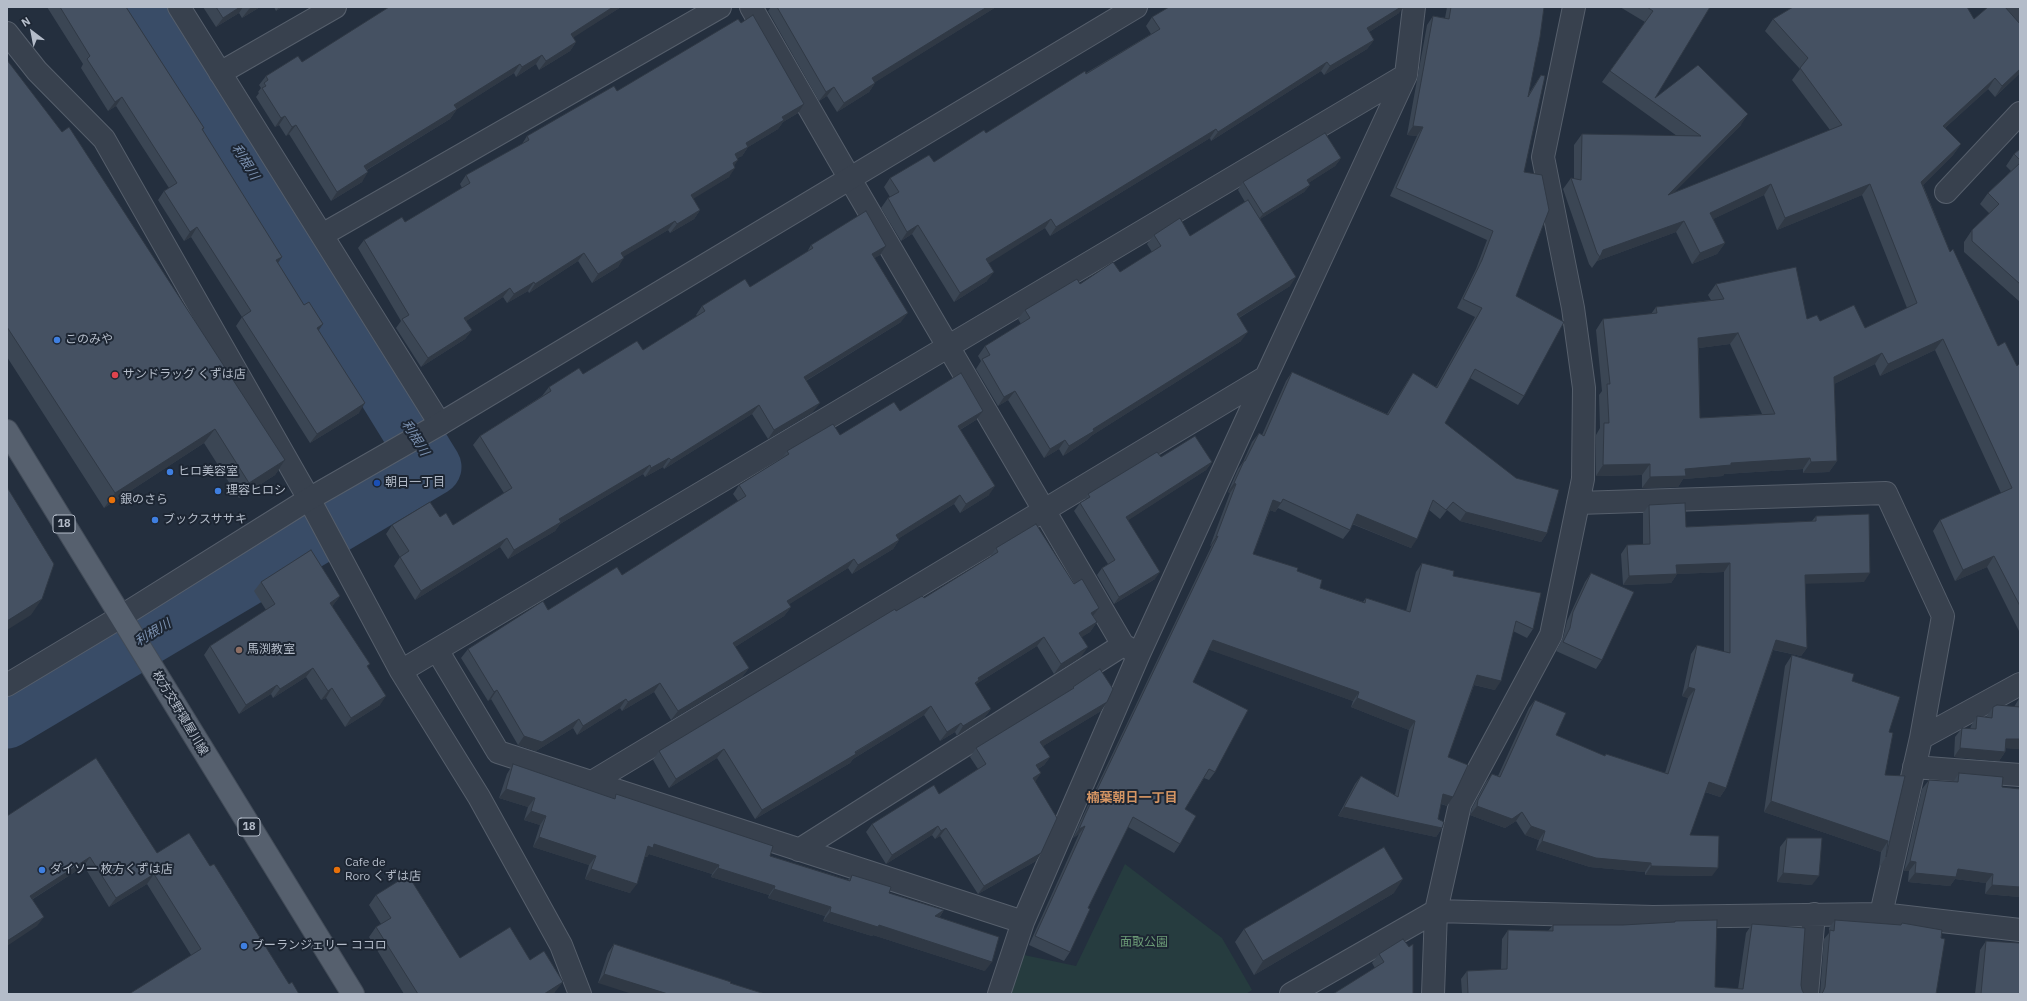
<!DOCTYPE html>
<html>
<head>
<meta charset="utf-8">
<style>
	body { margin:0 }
	#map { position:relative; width:2027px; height:1001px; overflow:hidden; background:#242f3e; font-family:"IBM Plex Sans",sans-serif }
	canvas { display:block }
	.frame { position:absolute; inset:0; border:8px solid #b4bcc9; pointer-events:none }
	.north { position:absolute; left:12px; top:12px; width:40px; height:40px; -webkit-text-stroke:3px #1d2633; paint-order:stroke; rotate:328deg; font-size:11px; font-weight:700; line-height:16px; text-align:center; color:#b4bcc9 }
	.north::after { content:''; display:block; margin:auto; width:14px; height:18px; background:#b4bcc9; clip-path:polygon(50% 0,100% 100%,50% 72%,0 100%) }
</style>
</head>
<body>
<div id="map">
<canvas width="2027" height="1001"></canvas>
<div class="frame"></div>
<div class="north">N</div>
</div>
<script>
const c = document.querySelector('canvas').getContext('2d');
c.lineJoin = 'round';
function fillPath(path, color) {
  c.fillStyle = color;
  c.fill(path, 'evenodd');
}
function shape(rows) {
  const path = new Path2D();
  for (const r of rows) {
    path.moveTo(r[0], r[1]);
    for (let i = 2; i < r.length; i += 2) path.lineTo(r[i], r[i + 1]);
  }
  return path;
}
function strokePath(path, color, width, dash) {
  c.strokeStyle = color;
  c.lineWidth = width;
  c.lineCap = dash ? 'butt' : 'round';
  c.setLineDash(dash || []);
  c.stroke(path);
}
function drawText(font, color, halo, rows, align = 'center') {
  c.font = font + ' "IBM Plex Sans","Noto Sans JP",sans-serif';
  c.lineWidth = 4;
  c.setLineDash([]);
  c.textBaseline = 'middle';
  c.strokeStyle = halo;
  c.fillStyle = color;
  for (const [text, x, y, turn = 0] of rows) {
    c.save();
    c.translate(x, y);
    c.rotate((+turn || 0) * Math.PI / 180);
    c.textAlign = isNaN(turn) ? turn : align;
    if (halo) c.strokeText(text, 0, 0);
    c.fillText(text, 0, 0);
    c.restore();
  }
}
const green = shape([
	[1125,864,1222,938,1252,990,1246,994,1011,994,1024,955,1076,966]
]);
const river = shape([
	[7,720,433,467,150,7]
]);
const minor = shape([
	[179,7,440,424],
	[751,7,850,179,1123,645,1139,654],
	[2013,7,2020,13],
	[7,33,37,71,104,139,309,499,401,671,479,797,561,945,580,994],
	[220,73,335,7],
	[1946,192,2020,113],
	[322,235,720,7],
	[1578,503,1886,493,1943,616,1921,738,1881,914],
	[437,650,498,752,1023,922],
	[401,671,1406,75],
	[1921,738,2020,684],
	[1914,767,2020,775],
	[592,782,1266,377],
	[799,850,1123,645],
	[999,994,1023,922,1139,654,1266,377,1406,75,1414,7],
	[1291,994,1436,911,1653,917,1881,914,2020,930],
	[1433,994,1436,911,1460,804,1551,635,1583,479,1584,388,1573,308,1543,157,1574,7],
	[1807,994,1814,914]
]);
const tertiary = shape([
	[7,685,122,616,309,499,440,424,1136,7]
]);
const primary = shape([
	[7,431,353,994]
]);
const wall = shape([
	[47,7,126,7,204,128,203,130,278,263,319,330,359,413,310,443,236,326,242,317,191,237,184,241,158,200,164,191,169,188,116,106,108,111,81,68,83,64],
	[203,7,260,7,242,18,239,13,216,27],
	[274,7,282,7,276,11],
	[621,7,573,37,576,42,570,51,539,70,536,64,516,77,514,73,457,109,450,119,367,170,362,182,331,201,289,134,286,136,279,125,275,127,256,97,259,93,258,92,261,88,259,85,266,76,302,62],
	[771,7,996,7,875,82,875,83,869,92,837,112,827,96,819,101,768,11],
	[1447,7,1544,7,1528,95,1541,75,1524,172,1516,296,1524,396,1518,405,1470,378,1445,423,1547,533,1541,542,1460,521,1447,510,1440,519,1429,510,1411,548,1352,524,1350,530,1343,539,1278,508,1275,512,1270,510,1253,554,1297,571,1320,588,1363,602,1366,598,1406,611,1416,572,1422,563,1453,576,1533,629,1527,638,1513,631,1495,690,1474,685,1448,757,1453,797,1447,806,1441,804,1438,819,1442,828,1436,837,1338,816,1355,784,1361,776,1395,795,1409,730,1351,707,1353,701,1208,649,1193,682,1215,772,1209,780,1204,778,1185,809,1180,844,1174,853,1128,827,1088,908,1070,952,1064,961,1029,945,1079,834,1073,838,1080,822,1212,545,1210,546,1230,493,1228,492,1238,469,1243,462,1252,442,1259,433,1262,435,1286,381,1292,372,1387,414,1407,382,1413,373,1436,387,1475,317,1457,308,1476,269,1487,240,1390,196,1417,136,1407,135,1427,25,1433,16,1445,18],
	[1620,7,1710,7,1655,98,1741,125,1673,193,1830,130,1792,80,1800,69,1765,31,1773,19,1974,19,2020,73,1995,97,1988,89,1945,128,1961,144,1953,155,1923,185,1950,252,1998,346,2017,366,2020,363,2020,631,2019,631,1987,567,1955,581,1933,531,1940,520,2001,493,1935,350,1880,376,1875,364,1834,384,1837,461,1829,472,1803,473,1803,469,1724,474,1723,476,1683,479,1678,487,1642,488,1642,475,1596,476,1596,435,1600,428,1599,395,1602,391,1596,330,1603,319,1651,314,1656,307,1711,300,1708,295,1716,284,1807,319,1865,328,1907,308,1862,195,1777,230,1764,195,1713,219,1725,243,1717,254,1692,264,1676,232,1597,261,1592,268,1589,264,1563,189,1571,178,1574,178,1574,145,1582,134,1677,136,1602,82,1645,22],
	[1730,344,1762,414,1700,418,1699,348],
	[1399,13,1369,32,1374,40,1367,49,1324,75,1321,71,1211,141,1210,138,1050,236,1045,228,988,263,987,281,954,302,912,234,901,241,881,208,888,198,890,197,884,187,890,178,934,162,986,133,1151,34,1146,26,1152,17],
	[7,60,285,460,275,475,239,498,204,443,104,508,7,357],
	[617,91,798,113,783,122,778,129,748,147,742,156,737,158,729,177,693,198,700,210,694,219,670,233,668,230,624,256,618,267,592,283,578,261,529,293,528,291,507,303,503,297,466,321,472,330,465,339,421,367,396,328,401,321,358,248,364,240,405,222,462,188,460,184,466,175,522,144,527,136],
	[2020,149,2020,302,1964,252,1964,242,1972,230,1990,214,1980,204,1988,193,2011,171,2006,166,2014,154],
	[1341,158,1335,166,1308,183,1310,185,1304,192,1260,219,1290,286,1239,318,1241,341,1091,436,1087,440,1063,456,1059,449,1044,458,1008,400,998,406,976,369,981,361,978,356,985,346,1021,324,1018,319,1025,310,1080,284,1120,272,1152,252,1147,244,1154,235,1190,236,1245,202,1238,190,1243,182],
	[811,245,886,246,880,255,874,258,901,322,806,381,813,412,768,439,752,414,664,469,663,467,645,477,643,474,560,524,555,531,508,559,500,547,415,600,394,566,400,557,386,534,392,525,440,517,453,525,504,493,473,445,480,436,542,396,549,387,583,374,643,350,697,316,696,315,702,306,750,287,807,252],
	[900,411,983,411,976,420,960,430,989,495,960,513,954,504,899,538,899,540,893,549,852,574,848,568,789,604,791,607,784,616,735,647,749,668,742,677,671,720,654,692,622,711,620,708,577,735,573,728,536,751,518,745,491,699,488,701,461,658,468,649,548,610,622,575,738,501,733,494,739,485,782,458,787,451,840,435],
	[1212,462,1206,470,1128,520,1155,579,1114,604,1097,575,1102,568,1108,564,1074,511,1080,503,1084,501,1088,494],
	[1649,505,1686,527,1812,521,1816,516,1864,582,1805,583,1807,648,1801,656,1773,650,1726,788,1720,797,1705,792,1690,835,1712,876,1645,875,1645,872,1590,867,1536,850,1539,840,1525,835,1516,821,1505,828,1470,815,1472,808,1486,782,1492,774,1498,776,1529,708,1535,700,1556,735,1605,756,1606,754,1665,773,1688,698,1682,696,1691,654,1697,645,1724,652,1724,572,1677,574,1671,583,1623,585,1621,554,1627,545,1643,544,1643,513],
	[996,548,1093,616,1097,622,1090,632,1081,637,1081,657,1054,674,1037,646,976,684,976,685,991,709,984,718,957,736,955,732,940,741,924,715,853,759,850,763,755,819,717,758,669,788,653,760,659,751,896,611,924,598,990,557],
	[1591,573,1602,660,1596,669,1556,651,1563,638,1567,621,1585,582],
	[261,582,340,596,333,605,332,606,368,667,380,705,345,727,326,698,321,700,306,677,273,698,271,694,239,714,204,655,210,646,266,610,254,591],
	[1792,655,1852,681,1889,732,1885,775,1905,776,1886,857,1879,868,1881,852,1764,812,1785,666],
	[1073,687,1107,702,1101,711,1043,746,1050,757,1044,765,1038,769,1035,782,1041,853,1036,861,978,894,940,836,935,839,932,835,886,864,866,832,872,824,939,794,978,769,970,757,976,748,1070,691],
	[2020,697,2020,749,2006,748,2005,752,1999,761,1954,757,1955,737,1962,728,1970,729,1971,726,1977,716,1986,717,1993,707,2014,707],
	[513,764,614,798,616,794,770,856,848,880,852,875,889,893,944,910,939,918,985,971,873,935,872,936,823,921,825,916,768,898,769,895,711,877,712,874,649,854,647,857,645,857,630,893,585,879,589,865,533,847,540,825,524,820,528,807,499,798,507,774],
	[1959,773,2002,787,2020,897,1985,894,1986,883,1955,879,1950,886,1908,882,1909,871,1904,871,1922,789,1929,780,1953,782],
	[7,816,210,866,289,984,299,994,191,955,147,884,109,907,84,866,33,899,37,926],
	[1787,838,1812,885,1777,882,1780,847],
	[1394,893,1254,975,1235,942,1244,929],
	[376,895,460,958,530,960,555,992,552,994,404,994,369,937,376,927,381,924,369,905],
	[1835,920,1900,925,1902,923,1941,938,1936,994,1820,994,1824,939,1829,933,1829,928],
	[1675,921,1715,987,1738,989,1746,933,1752,924,1801,985,1802,990,1804,994,1462,994,1461,979,1467,971,1501,969,1502,939,1508,930,1548,931,1553,925,1623,925,1674,923],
	[1986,941,2020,994,1975,994,1980,950],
	[614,944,730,983,598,983,608,953],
	[1379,954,1413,994,1375,968,1372,963]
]);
const shadedWall = shape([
	[240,7,243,7,239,13,216,27,223,18],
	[252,7,260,7,242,18,249,9],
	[279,7,282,7,276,11],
	[613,7,621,7,565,43,571,34],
	[987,7,996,7,866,88,872,78],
	[1401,7,1404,7,1399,13,1361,37,1367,28],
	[1374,40,1367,49,1324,75,1330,66],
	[576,42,570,51,539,70,546,61],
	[542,55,536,64,516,77,522,67],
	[1327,62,1321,71,1211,141,1218,132],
	[520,64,514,73,448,115,454,105],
	[2020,69,2020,73,1995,97,2002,86],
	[1995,78,1988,89,1935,137,1943,126],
	[875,83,869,92,837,112,844,103],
	[834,87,827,96,819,101,826,92],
	[122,97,116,106,108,111,115,102],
	[804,104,798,113,783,122,778,129,748,147,742,156,729,163,735,154,746,143,782,117],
	[457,109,450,119,358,175,364,166],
	[1748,114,1741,125,1660,207,1668,195],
	[285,116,279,125,275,127,281,118],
	[296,125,289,134,286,136,292,127],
	[1413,126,1423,127,1417,136,1407,135],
	[1216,129,1210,138,1050,236,1056,227],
	[1961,144,1953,155,1914,194,1921,182],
	[1341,158,1335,166,1301,188,1307,180],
	[738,160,732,169,733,163],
	[735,168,729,177,685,204,691,195],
	[368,172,362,182,331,201,337,192],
	[1771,184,1764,195,1703,224,1710,213],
	[1870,184,1862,195,1777,230,1785,218],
	[1310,185,1304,192,1257,221,1263,214],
	[700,210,694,219,670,233,677,224],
	[1051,219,1045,228,980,269,986,259],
	[675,221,668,230,615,262,621,253],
	[1684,221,1676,232,1597,261,1603,250],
	[918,225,912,234,901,241,907,232],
	[197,227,191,237,184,241,190,232],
	[1725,243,1717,254,1692,264,1700,253],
	[886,246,880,255,866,263,872,254],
	[584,253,578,261,529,293,535,284],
	[282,257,276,266,276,260],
	[624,258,618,267,592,283,598,274],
	[994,272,987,281,954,302,960,293],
	[1296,277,1290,286,1230,323,1237,314],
	[534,282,528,291,507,303,514,294],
	[510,288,503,297,457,327,464,318],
	[908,313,901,322,797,386,804,377],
	[323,324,317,333,317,328],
	[472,330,465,339,421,367,428,358],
	[1248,332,1241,341,1091,436,1087,440,1063,456,1069,446,1093,429],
	[1738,333,1730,344,1691,349,1698,338],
	[1943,339,1935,350,1880,376,1888,364],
	[1882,353,1875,364,1826,388,1834,377],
	[1015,391,1008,400,998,406,1004,397],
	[365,403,359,413,310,443,317,434],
	[820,403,813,412,768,439,774,430],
	[759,405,752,414,664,469,671,460],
	[983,411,976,420,951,435,958,426],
	[215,429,204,443,104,508,115,493],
	[1065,440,1059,449,1044,458,1050,449],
	[669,458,663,467,645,477,651,468],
	[1810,458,1803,469,1724,474,1723,476,1683,479,1678,487,1642,488,1650,477,1685,469,1731,463],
	[285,460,275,475,239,498,249,483],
	[1837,461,1829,472,1803,473,1811,462],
	[1212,462,1206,470,1121,525,1126,517],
	[1650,464,1642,475,1596,476,1603,465],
	[650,465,643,474,560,524,555,531,508,559,514,550,559,519],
	[1234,483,1236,484,1230,493,1228,492],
	[995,486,989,495,960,513,966,504],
	[960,495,954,504,890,544,896,535],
	[1273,500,1281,503,1275,512,1267,509],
	[1466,512,1547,533,1541,542,1460,521],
	[1357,514,1417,539,1411,548,1351,523],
	[1218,536,1212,545,1210,546,1216,537],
	[507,538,500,547,415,600,421,591],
	[899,540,893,549,852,574,858,565],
	[1994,556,1987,567,1955,581,1963,570],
	[854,559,848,568,780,610,787,601],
	[1730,563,1724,572,1677,574,1671,583,1623,585,1629,576,1676,565],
	[1160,572,1155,579,1114,604,1119,597],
	[1870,573,1864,582,1799,584,1805,575],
	[340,596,333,605,323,612,330,603],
	[42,599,31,615,7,630,7,621],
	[791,607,784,616,727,652,733,643],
	[1099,608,1092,617,1091,613],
	[1097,622,1090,632,1073,643,1079,633],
	[1044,637,1037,646,976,684,973,690,968,692,978,678],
	[1213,640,1359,692,1353,701,1207,649],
	[1776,640,1807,648,1801,656,1770,649],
	[1088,647,1081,657,1054,674,1061,664],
	[313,668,306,677,273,698,280,689],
	[749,668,742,677,671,720,678,711],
	[1477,675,1501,681,1495,690,1471,684],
	[660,683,654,692,622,711,628,702],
	[277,685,271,694,239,714,246,705],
	[1688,687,1695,689,1688,698,1682,696],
	[332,688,326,698,321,700,328,691],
	[497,690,491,699,488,701,494,692],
	[386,696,380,705,345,727,351,718],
	[1357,698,1415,721,1409,730,1351,707],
	[626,699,620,708,577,735,583,726],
	[1107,702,1101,711,1035,751,1040,742],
	[931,706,924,715,853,759,850,763,755,819,762,810],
	[991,709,984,718,957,736,963,726],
	[579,719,573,728,536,751,518,745,524,736],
	[961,723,955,732,940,741,947,732],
	[2006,739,2020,739,2020,749,2000,748],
	[1960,748,2005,752,1999,761,1954,757],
	[724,749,717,758,669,788,676,779],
	[1050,757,1044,765,1030,774,1036,765],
	[1041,773,1035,782,1027,787,1033,778],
	[1709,782,1726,788,1720,797,1703,791],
	[506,789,535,798,528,807,499,798],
	[1443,794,1453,797,1447,806,1437,802],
	[1771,801,1888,841,1881,852,1764,812],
	[1477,806,1522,812,1516,821,1505,828,1470,815],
	[1344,807,1442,828,1436,837,1338,816],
	[531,811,546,816,540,825,524,820],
	[938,826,932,835,886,864,892,855],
	[1085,826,1079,834,1073,838,1079,829],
	[1531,826,1545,831,1539,840,1525,835],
	[946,828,940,836,935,839,941,831],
	[539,837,596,856,589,865,533,847],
	[1542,841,1651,863,1645,872,1590,867,1536,850],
	[654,844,719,865,712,874,649,854,647,857,642,856,648,846],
	[1041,853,1036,861,978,894,984,886],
	[90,857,84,866,23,905,30,896],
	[1910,861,1916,862,1909,871,1904,871],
	[1651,866,1718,868,1712,876,1645,875],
	[718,868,775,886,769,895,711,877],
	[591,869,637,884,630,893,585,879],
	[1958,869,1993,874,1986,883,1955,879,1950,886,1908,882,1915,873],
	[1783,873,1819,876,1812,885,1777,882],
	[154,874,147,884,109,907,116,898],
	[1403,879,1394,893,1254,975,1263,961],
	[1992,885,2020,887,2020,897,1985,894],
	[774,889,831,907,825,916,768,898],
	[944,910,938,919,935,916],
	[830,912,879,925,992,962,985,971,873,935,872,936,823,921],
	[44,917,37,926,7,946,7,941],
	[604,974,668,994,632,994,598,983],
	[563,982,555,992,552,994,544,994]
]);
const building = shape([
	[60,7,126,7,204,128,202,129,282,257,276,260,304,305,309,302,323,324,317,328,365,403,317,434,242,317,251,311,197,227,190,232,164,191,177,183,122,97,115,102,87,59,90,56,60,7],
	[216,7,240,7,223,18,216,7],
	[389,7,613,7,571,34,576,42,546,61,542,55,522,67,520,64,454,105,457,109,364,166,368,172,337,192,296,125,292,127,285,116,281,118,262,88,266,86,264,83,268,80,266,76,298,56,302,62,389,7],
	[777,7,987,7,872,78,875,83,844,103,834,87,826,92,777,7],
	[1169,7,1401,7,1367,28,1374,40,1330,66,1327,62,1218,132,1216,129,1056,227,1051,219,986,259,994,272,960,293,918,225,907,232,888,198,899,192,890,178,929,155,934,162,984,130,986,133,1085,71,1086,74,1160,29,1152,17,1169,7],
	[1451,7,1544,7,1540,37,1528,97,1541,75,1545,76,1524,172,1542,175,1549,210,1516,296,1564,322,1524,396,1475,369,1445,423,1516,478,1559,490,1547,533,1466,512,1453,502,1446,510,1433,500,1417,539,1357,514,1350,530,1283,499,1281,503,1273,500,1253,554,1298,568,1297,571,1322,580,1320,588,1365,603,1366,598,1410,612,1422,563,1454,571,1453,576,1541,593,1533,629,1516,621,1501,681,1477,675,1448,757,1468,765,1453,797,1443,794,1438,819,1444,822,1442,828,1344,807,1361,776,1398,797,1415,721,1357,698,1359,692,1213,640,1193,682,1248,710,1215,772,1209,769,1185,809,1196,816,1180,844,1133,817,1088,908,1090,909,1070,952,1035,936,1085,826,1079,829,1086,813,1218,536,1216,537,1236,484,1234,483,1244,461,1245,461,1259,433,1264,436,1292,372,1388,415,1413,373,1437,388,1482,308,1463,299,1482,260,1493,231,1396,188,1423,127,1413,126,1433,16,1449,19,1451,7],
	[1647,7,1710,7,1655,98,1698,65,1748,114,1668,195,1842,125,1800,68,1808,58,1773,19,1793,7,1967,7,1974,19,1988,7,2005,7,2020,24,2020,69,2002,86,1995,78,1943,126,1961,144,1921,182,1950,252,1953,249,1998,346,2005,342,2017,366,2020,363,2020,606,1994,556,1963,570,1940,520,2012,488,1943,339,1888,364,1882,353,1834,377,1837,461,1811,462,1810,458,1731,463,1731,465,1685,469,1686,476,1650,477,1650,464,1603,465,1604,423,1609,423,1607,384,1610,384,1603,319,1657,313,1656,307,1724,299,1716,284,1796,267,1807,319,1817,315,1820,321,1854,305,1865,328,1917,303,1870,184,1785,218,1771,184,1710,213,1725,243,1700,253,1684,221,1603,250,1600,257,1597,253,1571,178,1581,180,1582,134,1701,136,1610,71,1653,11,1647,7],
	[1738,333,1775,414,1700,418,1698,338,1738,333],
	[753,15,804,104,782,117,784,120,746,143,748,147,735,154,738,160,733,163,735,168,691,195,700,210,677,224,675,221,621,253,624,258,598,274,584,253,535,284,534,282,514,294,510,288,464,318,472,330,428,358,402,319,409,315,364,240,402,217,405,222,470,183,466,175,529,140,527,136,572,110,614,86,617,91,738,19,741,23,753,15],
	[7,60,62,132,69,127,285,460,249,483,215,429,115,493,7,327,7,60],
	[1325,133,1341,158,1307,180,1310,185,1263,214,1243,182,1325,133],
	[2020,149,2020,160,2014,154,2020,149],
	[2020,163,2020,284,1972,241,1972,230,1999,204,1988,193,2020,163],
	[1248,200,1296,277,1237,314,1248,332,1093,429,1094,431,1069,446,1065,440,1050,449,1015,391,1004,397,982,359,990,355,985,346,1030,318,1025,310,1077,279,1080,284,1113,262,1120,272,1161,246,1154,235,1180,218,1190,236,1248,200],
	[866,211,886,246,872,254,908,313,804,377,820,403,774,430,759,405,671,460,669,458,651,468,650,465,559,519,561,522,514,550,507,538,421,591,400,557,409,551,392,525,430,502,440,517,446,513,453,525,512,488,480,436,551,391,549,387,579,368,583,374,637,341,643,350,705,311,702,306,745,279,750,287,813,248,811,245,866,211],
	[961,373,983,411,958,426,995,486,966,504,960,495,896,535,899,540,858,565,854,559,787,601,791,607,733,643,749,668,678,711,660,683,628,702,626,699,583,726,579,719,542,742,524,736,497,690,494,692,468,649,543,601,548,610,617,567,622,575,746,496,739,485,789,454,787,451,833,424,840,435,894,402,900,411,961,373],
	[1195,436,1212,462,1126,517,1160,572,1119,597,1102,568,1115,560,1080,503,1090,497,1088,494,1157,452,1161,457,1195,436],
	[7,487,54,564,42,599,7,621,7,487],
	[1685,503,1686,527,1816,521,1816,516,1869,514,1870,573,1805,575,1807,648,1776,640,1726,788,1709,782,1690,835,1719,836,1718,868,1651,866,1651,863,1596,858,1542,841,1545,831,1531,826,1522,812,1512,819,1477,806,1478,800,1492,774,1500,777,1535,700,1566,713,1556,735,1605,756,1606,754,1668,774,1695,689,1688,687,1697,645,1730,653,1730,563,1676,565,1677,574,1629,576,1627,545,1650,544,1649,505,1685,503],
	[1036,524,1074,584,1082,579,1099,608,1091,613,1097,622,1079,633,1088,647,1061,664,1044,637,978,678,979,680,975,683,991,709,963,726,961,723,947,732,931,706,855,752,856,754,762,810,724,749,676,779,659,751,895,609,896,611,922,596,924,598,998,552,996,548,1036,524],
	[311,550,340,596,330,603,370,664,367,666,386,696,351,718,332,688,328,691,313,668,280,689,277,685,246,705,210,646,275,604,261,582,311,550],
	[1591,573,1634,592,1602,660,1563,642,1570,628,1573,612,1591,573],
	[1792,655,1854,674,1852,681,1900,697,1889,732,1893,733,1885,775,1905,776,1886,857,1888,841,1771,801,1792,655],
	[1100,669,1113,689,1107,702,1040,742,1050,757,1036,765,1041,773,1033,778,1057,818,1041,853,984,886,946,828,941,831,938,826,892,855,872,824,934,785,939,794,986,764,976,748,1074,688,1073,687,1100,669],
	[1997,705,2020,707,2020,739,2006,739,2005,752,1960,748,1962,728,1976,729,1977,716,1992,718,1993,707,1997,705],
	[96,758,157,853,189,833,210,866,214,864,289,984,292,982,299,994,129,994,201,949,154,874,116,898,90,857,30,896,44,917,7,941,7,816,96,758],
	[513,764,615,799,616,794,773,846,770,856,850,881,852,875,891,887,889,893,944,910,935,916,999,937,992,962,879,925,878,927,830,912,831,907,774,889,775,886,718,868,719,865,654,844,653,848,648,846,637,884,591,869,596,856,539,837,546,816,531,811,535,798,506,789,513,764],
	[1959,773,2003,777,2002,787,2020,789,2020,887,1992,885,1993,874,1958,869,1956,877,1915,873,1916,862,1910,861,1929,780,1958,782,1959,773],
	[1787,838,1822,838,1819,876,1783,873,1787,838],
	[1384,847,1403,879,1263,961,1244,929,1384,847],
	[408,875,460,958,510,927,530,960,544,951,563,982,544,994,418,994,376,927,391,918,376,895,408,875],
	[1717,920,1715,987,1743,989,1752,924,1805,928,1801,985,1802,990,1804,994,1468,994,1467,971,1507,969,1508,930,1553,931,1553,925,1623,925,1675,922,1675,921,1717,920],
	[1835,920,1901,925,1902,923,1942,930,1941,938,1945,939,1936,994,1821,994,1823,992,1825,987,1830,930,1834,931,1835,920],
	[1403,939,1409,947,1413,944,1413,994,1333,994,1384,962,1379,954,1403,939],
	[1986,941,2020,943,2020,994,1981,994,1986,941],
	[614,944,731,982,730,983,765,994,668,994,604,974,614,944]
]);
const markers = [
	[57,340,4,"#3f7fe0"],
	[115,375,4,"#e0444e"],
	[170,472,4,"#3f7fe0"],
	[377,483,4,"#1a4fb4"],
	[218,491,4,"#3f7fe0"],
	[112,500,4,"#e8710a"],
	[155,520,4,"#3f7fe0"],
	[239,650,4,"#8d6e63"],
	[42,870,4,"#3f7fe0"],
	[337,870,4,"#e8710a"],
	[244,946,4,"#3f7fe0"]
];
const shields = [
	[64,524,22],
	[249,827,22]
];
const shieldNames = [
	["18",64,524],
	["18",249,827]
];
const poiNames = [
	["このみや",65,340],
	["サンドラッグ くずは店",123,375],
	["ヒロ美容室",178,472],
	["朝日一丁目",385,483],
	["理容ヒロシ",226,491],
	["銀のさら",120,500],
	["ブックスササキ",163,520],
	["馬渕教室",247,650],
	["Cafe de",345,863],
	["Roro くずは店",345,877],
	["ダイソー 枚方くずは店",50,870],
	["ブーランジェリー ココロ",252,946]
];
const streetNames = [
	["枚方交野寝屋川線",180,713,59]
];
const parkNames = [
	["面取公園",1144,943]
];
const waterNames = [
	["利根川",245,162,58],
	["利根川",415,438,58],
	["利根川",153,633,-31]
];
const neighbourhoodNames = [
	["楠葉朝日一丁目",1132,798]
];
fillPath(green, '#263c3f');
strokePath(river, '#394c67', 57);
strokePath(minor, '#565f6c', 24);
strokePath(tertiary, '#565f6c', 24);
strokePath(primary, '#414a57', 24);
strokePath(minor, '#38414e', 22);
strokePath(tertiary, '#38414e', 22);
strokePath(primary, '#56606e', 22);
fillPath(wall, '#3b4654');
fillPath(shadedWall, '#303945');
fillPath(building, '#455162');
strokePath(building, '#303945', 1);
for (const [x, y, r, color] of markers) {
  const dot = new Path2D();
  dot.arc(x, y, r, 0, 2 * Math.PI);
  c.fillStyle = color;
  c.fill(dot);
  strokePath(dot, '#1d2633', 1.5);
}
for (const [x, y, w] of shields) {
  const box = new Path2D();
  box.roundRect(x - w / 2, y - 9, w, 18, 3);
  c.fillStyle = '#1d2633';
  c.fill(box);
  strokePath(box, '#b4bcc9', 1);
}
drawText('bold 11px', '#b4bcc9', null, shieldNames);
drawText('12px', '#b4bcc9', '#1d2633', poiNames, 'left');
drawText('12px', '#b4bcc9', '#1d2633', streetNames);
drawText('12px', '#6b9a76', '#1d2633', parkNames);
drawText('italic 13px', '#7c92b1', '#1d2633', waterNames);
drawText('bold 13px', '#d59563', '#1d2633', neighbourhoodNames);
</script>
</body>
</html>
